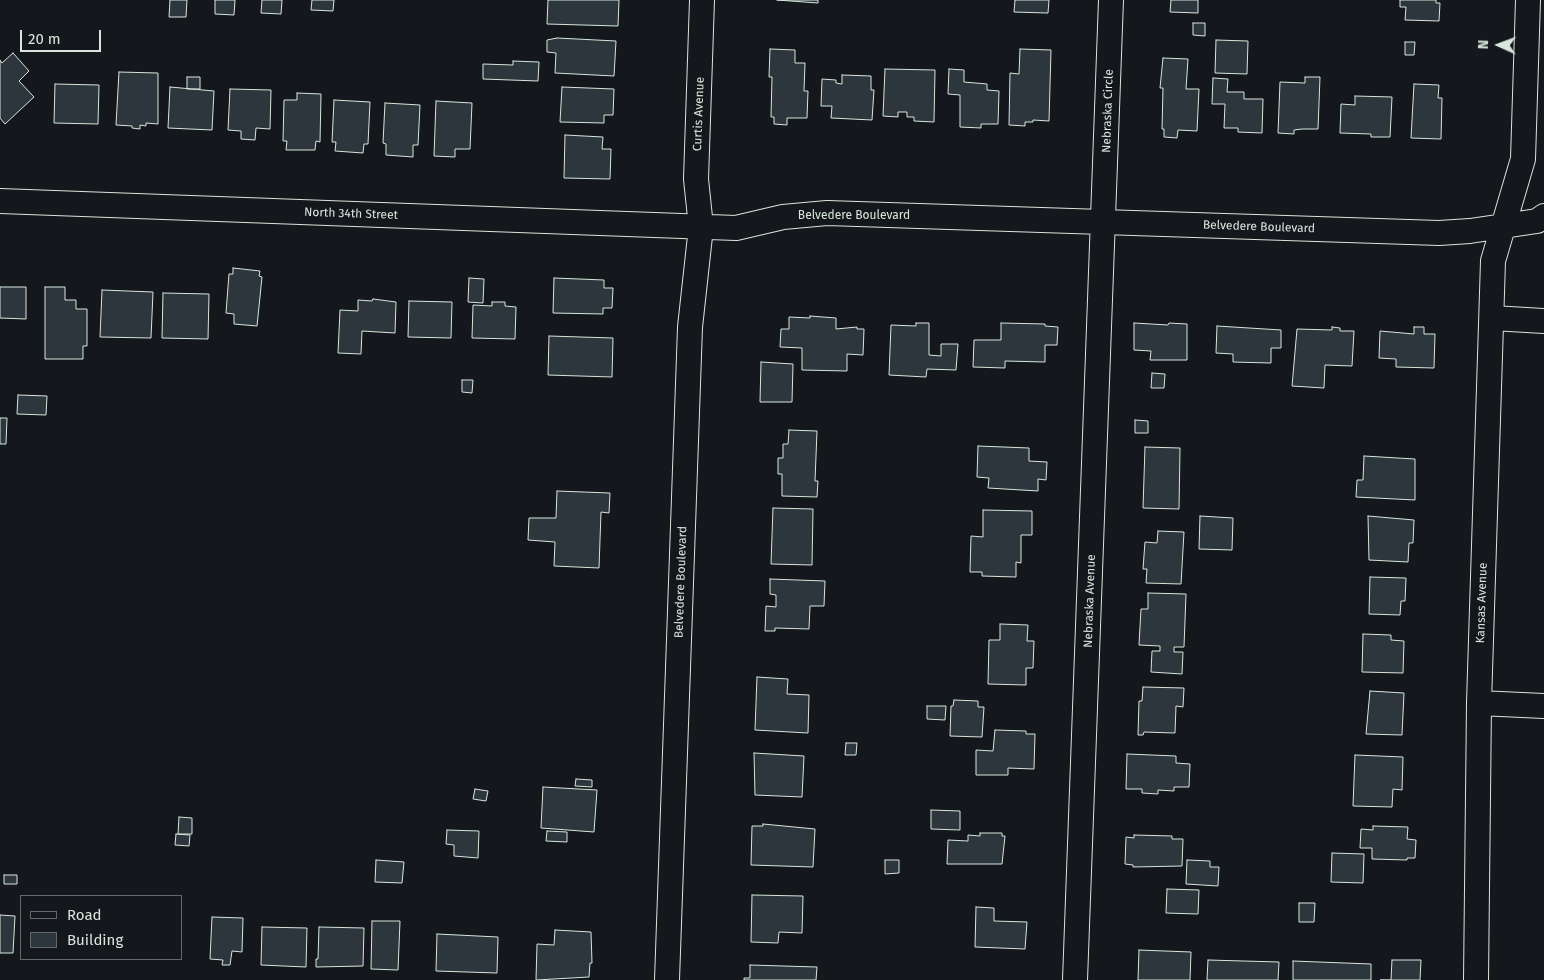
<!DOCTYPE html>
<html>
<head>
<meta charset="utf-8">
<style>
	body { margin:0 }
	#map { position:relative; width:1544px; height:980px; overflow:hidden; background:#14181c; font-family:"Fira Sans",sans-serif }
	canvas { display:block }
	.legend { position:absolute; left:20px; top:895px; width:162px; height:65px; box-sizing:border-box; background:#14181c; border:1px solid #626a69; margin:0; padding:6px 9px; list-style:none; font-size:15px; color:#d8e6dc }
	.legend li { display:flex; align-items:center; gap:10px; height:25px }
	.legend b { width:25px; border:1px solid #626a69 }
	.north { position:absolute; left:1474px; top:20px; width:50px; height:50px; -webkit-text-stroke:4px #14181c; paint-order:stroke; rotate:272deg; font-size:14px; font-weight:700; line-height:20px; text-align:center; color:#d8e6dc }
	.north::after { content:''; display:block; margin:auto; width:18px; height:22px; background:#d8e6dc; clip-path:polygon(50% 0,100% 100%,50% 72%,0 100%) }
	.scale { position:absolute; left:20px; top:30px; width:81px; height:22px; box-sizing:border-box; border:2px solid #d8e6dc; border-top:0; padding-left:6px; font-size:15px; line-height:18px; white-space:nowrap; color:#d8e6dc; -webkit-text-stroke:4px #14181c; paint-order:stroke }
</style>
</head>
<body>
<div id="map">
<canvas width="1544" height="980"></canvas>
<ul class="legend">
<li><b style="height:6px;background:#14181c"></b>Road</li>
<li><b style="height:14px;background:#2c363c"></b>Building</li>
</ul>
<div class="north">N</div>
<div class="scale">20 m</div>
</div>
<script>
const c = document.querySelector('canvas').getContext('2d');
c.lineJoin = 'round';
function fillPath(path, color) {
  c.fillStyle = color;
  c.fill(path, 'evenodd');
}
function shape(rows) {
  const path = new Path2D();
  for (const r of rows) {
    path.moveTo(r[0], r[1]);
    for (let i = 2; i < r.length; i += 2) path.lineTo(r[i], r[i + 1]);
  }
  return path;
}
function strokePath(path, color, width, dash) {
  c.strokeStyle = color;
  c.lineWidth = width;
  c.lineCap = dash ? 'butt' : 'round';
  c.setLineDash(dash || []);
  c.stroke(path);
}
function drawText(font, color, halo, rows, align = 'center') {
  c.font = font + ' "Fira Sans",sans-serif';
  c.lineWidth = 4;
  c.setLineDash([]);
  c.textBaseline = 'middle';
  c.strokeStyle = halo;
  c.fillStyle = color;
  for (const [text, x, y, turn = 0] of rows) {
    c.save();
    c.translate(x, y);
    c.rotate((+turn || 0) * Math.PI / 180);
    c.textAlign = isNaN(turn) ? turn : align;
    if (halo) c.strokeText(text, 0, 0);
    c.fillText(text, 0, 0);
    c.restore();
  }
}
const building = shape([
	[170,0,187,0,186,17,169,17,170,0],
	[215,0,235,0,234,15,215,14,215,0],
	[262,0,282,0,281,14,261,13,262,0],
	[312,0,334,0,333,11,311,10,312,0],
	[548,0,619,0,618,26,547,24,548,0],
	[777,0,818,0,818,3,777,0],
	[1015,0,1049,0,1048,13,1014,12,1015,0],
	[1171,0,1198,0,1198,13,1170,12,1171,0],
	[1400,0,1436,0,1436,3,1440,3,1439,21,1405,20,1406,7,1400,7,1400,0],
	[1193,23,1205,23,1205,36,1193,35,1193,23],
	[557,38,616,41,614,76,555,73,556,53,547,52,547,40,557,38],
	[1216,40,1248,41,1247,74,1215,73,1216,40],
	[1405,42,1415,42,1414,55,1405,55,1405,42],
	[770,49,795,50,795,63,805,63,804,91,808,91,807,118,787,118,787,125,774,124,774,117,771,117,772,77,769,77,770,49],
	[1020,49,1051,50,1049,121,1033,120,1033,122,1025,122,1025,126,1009,125,1010,73,1019,74,1020,49],
	[13,53,29,71,19,81,34,97,5,124,0,118,0,60,2,63,13,53],
	[1163,58,1188,59,1186,89,1199,89,1197,131,1178,130,1177,138,1164,137,1164,129,1162,129,1163,88,1160,88,1163,58],
	[513,61,539,62,538,81,483,79,483,64,513,65,513,61],
	[885,69,935,70,934,122,914,121,914,117,907,117,907,112,898,112,898,117,883,116,885,69],
	[949,69,964,70,964,82,987,84,987,90,999,91,998,124,981,124,981,128,960,127,960,95,948,94,949,69],
	[119,72,158,73,158,124,146,123,146,126,140,125,140,129,132,128,132,126,116,125,119,72],
	[842,75,871,76,871,90,874,90,872,120,831,118,832,106,821,106,822,79,836,80,836,83,842,84,842,75],
	[187,77,200,77,200,89,187,89,187,77],
	[1305,77,1320,77,1318,129,1302,129,1294,130,1294,134,1278,133,1280,82,1305,83,1305,77],
	[1213,78,1228,79,1227,92,1244,92,1244,99,1263,99,1262,133,1238,132,1238,128,1224,128,1225,104,1212,104,1213,78],
	[55,84,99,85,98,124,54,123,55,84],
	[1414,84,1439,85,1438,98,1442,98,1441,139,1411,138,1414,84],
	[170,87,214,91,212,130,168,128,170,87],
	[562,87,614,89,613,115,604,115,604,123,560,122,562,87],
	[230,89,271,90,270,129,256,128,255,140,241,139,241,131,228,130,230,89],
	[297,93,321,94,320,142,316,141,315,150,286,150,287,141,283,141,284,100,297,100,297,93],
	[1355,96,1392,97,1390,137,1371,137,1371,134,1340,133,1341,104,1355,105,1355,96],
	[334,100,370,102,368,144,364,144,363,153,335,151,336,142,332,142,334,100],
	[436,101,472,103,470,149,455,149,455,157,434,156,436,101],
	[385,103,420,105,418,145,413,145,413,157,386,155,386,144,383,143,385,103],
	[565,135,603,137,602,149,611,149,610,179,564,178,565,135],
	[233,268,260,271,259,276,262,277,257,326,234,324,234,314,226,313,229,274,233,274,233,268],
	[469,278,484,279,483,303,468,302,469,278],
	[554,278,604,280,604,288,613,288,612,308,603,308,603,314,553,313,554,278],
	[0,287,26,287,26,319,0,318,0,287],
	[45,287,65,287,65,300,76,300,76,309,87,309,87,346,83,346,83,359,45,359,45,287],
	[102,290,153,292,151,338,100,337,102,290],
	[163,293,209,294,208,339,162,338,163,293],
	[373,299,396,302,395,333,362,331,361,354,338,353,340,310,358,311,358,300,372,301,373,299],
	[409,301,452,302,451,338,408,337,409,301],
	[492,302,505,302,505,306,516,307,515,339,472,338,473,305,492,306,492,302],
	[810,316,836,318,836,329,857,327,857,329,864,329,863,355,847,354,847,371,802,370,802,348,780,347,781,329,789,329,789,317,810,318,810,316],
	[916,323,929,323,929,355,941,356,941,344,958,344,956,370,927,369,926,377,889,375,891,325,916,326,916,323],
	[1001,323,1045,324,1045,326,1058,327,1057,345,1045,345,1045,362,1005,361,1005,368,973,367,974,340,1001,340,1001,323],
	[1134,323,1168,325,1169,323,1187,324,1187,360,1150,360,1151,351,1134,350,1134,323],
	[1217,326,1281,330,1281,348,1271,348,1271,363,1233,362,1233,354,1216,353,1217,326],
	[1332,327,1340,328,1340,331,1354,331,1352,366,1325,365,1324,388,1292,386,1297,329,1332,330,1332,327],
	[1414,327,1424,327,1424,334,1435,334,1434,368,1396,367,1396,359,1379,358,1380,331,1414,334,1414,327],
	[549,336,613,338,612,377,548,375,549,336],
	[761,362,793,364,792,402,760,402,761,362],
	[1152,373,1165,374,1164,388,1151,388,1152,373],
	[462,380,473,380,472,393,462,392,462,380],
	[18,395,47,396,46,415,17,414,18,395],
	[0,418,7,418,6,444,0,444,0,418],
	[1135,420,1148,421,1148,433,1135,433,1135,420],
	[789,430,817,431,815,481,818,481,817,497,782,496,782,474,778,474,778,458,783,458,783,444,788,444,789,430],
	[978,446,1029,448,1029,461,1047,462,1046,480,1038,479,1038,491,988,488,989,478,977,477,978,446],
	[1145,447,1180,448,1179,509,1143,508,1145,447],
	[1364,456,1415,459,1415,500,1356,497,1357,480,1363,480,1364,456],
	[557,491,610,493,609,513,601,512,599,568,554,566,555,542,528,540,529,518,556,518,557,491],
	[773,508,813,509,812,565,771,564,773,508],
	[983,510,1032,511,1032,535,1021,535,1021,563,1016,562,1016,577,982,576,982,572,970,572,971,536,983,537,983,510],
	[1200,516,1233,518,1232,550,1199,549,1200,516],
	[1368,516,1414,520,1413,543,1409,543,1408,562,1369,560,1368,516],
	[1158,531,1184,532,1181,584,1146,583,1147,569,1143,569,1145,542,1157,543,1158,531],
	[1370,577,1406,578,1405,601,1401,601,1400,615,1369,614,1370,577],
	[770,579,825,581,824,606,810,606,809,629,775,628,775,631,765,631,766,606,776,607,776,595,770,594,770,579],
	[1148,593,1186,594,1184,647,1174,647,1174,652,1183,652,1182,674,1151,672,1152,651,1160,651,1160,646,1139,645,1141,609,1148,609,1148,593],
	[1000,624,1028,625,1027,641,1034,641,1033,668,1026,668,1026,685,988,684,989,640,1000,640,1000,624],
	[1363,634,1391,635,1391,640,1404,641,1403,673,1362,672,1363,634],
	[757,677,788,679,787,694,809,695,808,733,755,730,757,677],
	[1143,687,1184,688,1183,707,1176,706,1175,733,1144,732,1143,735,1138,735,1139,701,1142,701,1143,687],
	[1370,691,1404,693,1402,735,1366,734,1370,691],
	[954,700,978,701,978,707,984,707,982,737,950,736,951,706,953,706,954,700],
	[927,706,946,706,945,720,927,719,927,706],
	[995,730,1026,731,1026,734,1035,734,1034,769,1008,768,1008,775,976,775,976,750,993,751,995,730],
	[846,743,857,743,856,755,845,755,846,743],
	[754,753,804,756,802,797,755,795,754,753],
	[1127,754,1176,756,1176,763,1190,764,1189,787,1174,787,1174,791,1158,790,1158,794,1142,793,1142,789,1126,789,1127,754],
	[1355,755,1403,757,1402,790,1393,789,1392,807,1353,806,1355,755],
	[576,779,592,780,592,787,575,786,576,779],
	[543,787,597,790,594,832,541,828,543,787],
	[475,789,488,791,486,801,473,799,475,789],
	[931,810,960,811,960,830,931,829,931,810],
	[179,817,192,818,192,834,178,834,179,817],
	[763,824,815,829,813,867,751,865,752,826,763,826,763,824],
	[1373,826,1408,827,1407,839,1416,840,1415,858,1407,858,1407,860,1372,859,1372,848,1360,848,1361,829,1373,830,1373,826],
	[447,830,479,831,478,858,454,856,454,845,446,844,447,830],
	[547,831,567,832,567,842,546,841,547,831],
	[980,833,1002,833,1002,836,1005,836,1002,864,947,864,948,840,968,841,968,835,980,836,980,833],
	[176,834,190,835,189,846,175,845,176,834],
	[1134,835,1172,836,1172,839,1183,839,1182,866,1133,867,1133,865,1125,864,1126,837,1134,838,1134,835],
	[1332,853,1364,854,1363,883,1331,882,1332,853],
	[376,860,404,862,402,883,375,882,376,860],
	[885,860,899,860,899,873,885,874,885,860],
	[1187,860,1210,861,1210,867,1219,867,1218,886,1186,884,1187,860],
	[4,875,17,875,17,884,4,884,4,875],
	[1167,889,1199,890,1198,914,1166,913,1167,889],
	[752,895,803,896,802,933,779,932,778,943,751,942,752,895],
	[1299,903,1315,903,1314,922,1299,922,1299,903],
	[976,907,994,908,994,921,1027,922,1025,949,975,947,976,907],
	[0,915,15,916,13,953,0,953,0,915],
	[212,917,243,918,242,952,232,951,230,965,222,965,223,960,210,959,212,917],
	[372,921,400,921,398,970,371,969,372,921],
	[262,927,307,928,306,967,261,965,262,927],
	[319,927,364,928,363,966,316,967,316,959,318,959,319,927],
	[555,930,591,932,592,963,590,963,589,977,536,980,537,944,554,945,555,930],
	[437,934,498,937,497,973,436,971,437,934],
	[1139,950,1191,952,1190,980,1138,980,1139,950],
	[1208,960,1279,962,1278,980,1207,980,1208,960],
	[1392,960,1421,960,1420,980,1380,980,1391,980,1392,960],
	[1293,961,1371,964,1371,980,1293,980,1293,961],
	[750,965,817,967,816,980,744,980,744,978,750,978,750,965]
]);
const street = shape([
	[0,201,736,228,783,217,827,213,1439,233,1470,231,1537,221,1544,216],
	[1492,318,1544,321],
	[1479,703,1544,706],
	[667,980,690,327,701,227,696,179,702,0],
	[1075,980,1111,0],
	[1476,980,1479,703,1493,261,1523,159,1528,0]
]);
const streetNames = [
	["Nebraska Circle",1108,111,-88],
	["Curtis Avenue",699,114,-88],
	["North 34th Street",351,214,2],
	["Belvedere Boulevard",854,216],
	["Belvedere Boulevard",1259,227,2],
	["Belvedere Boulevard",681,582,-88],
	["Nebraska Avenue",1090,601,-88],
	["Kansas Avenue",1482,603,-88]
];
fillPath(building, '#2c363c');
strokePath(building, '#d8e6dc', 1);
strokePath(street, '#d8e6dc', 26);
strokePath(street, '#14181c', 24);
drawText('12px', '#d8e6dc', '#14181c', streetNames);
</script>
</body>
</html>
